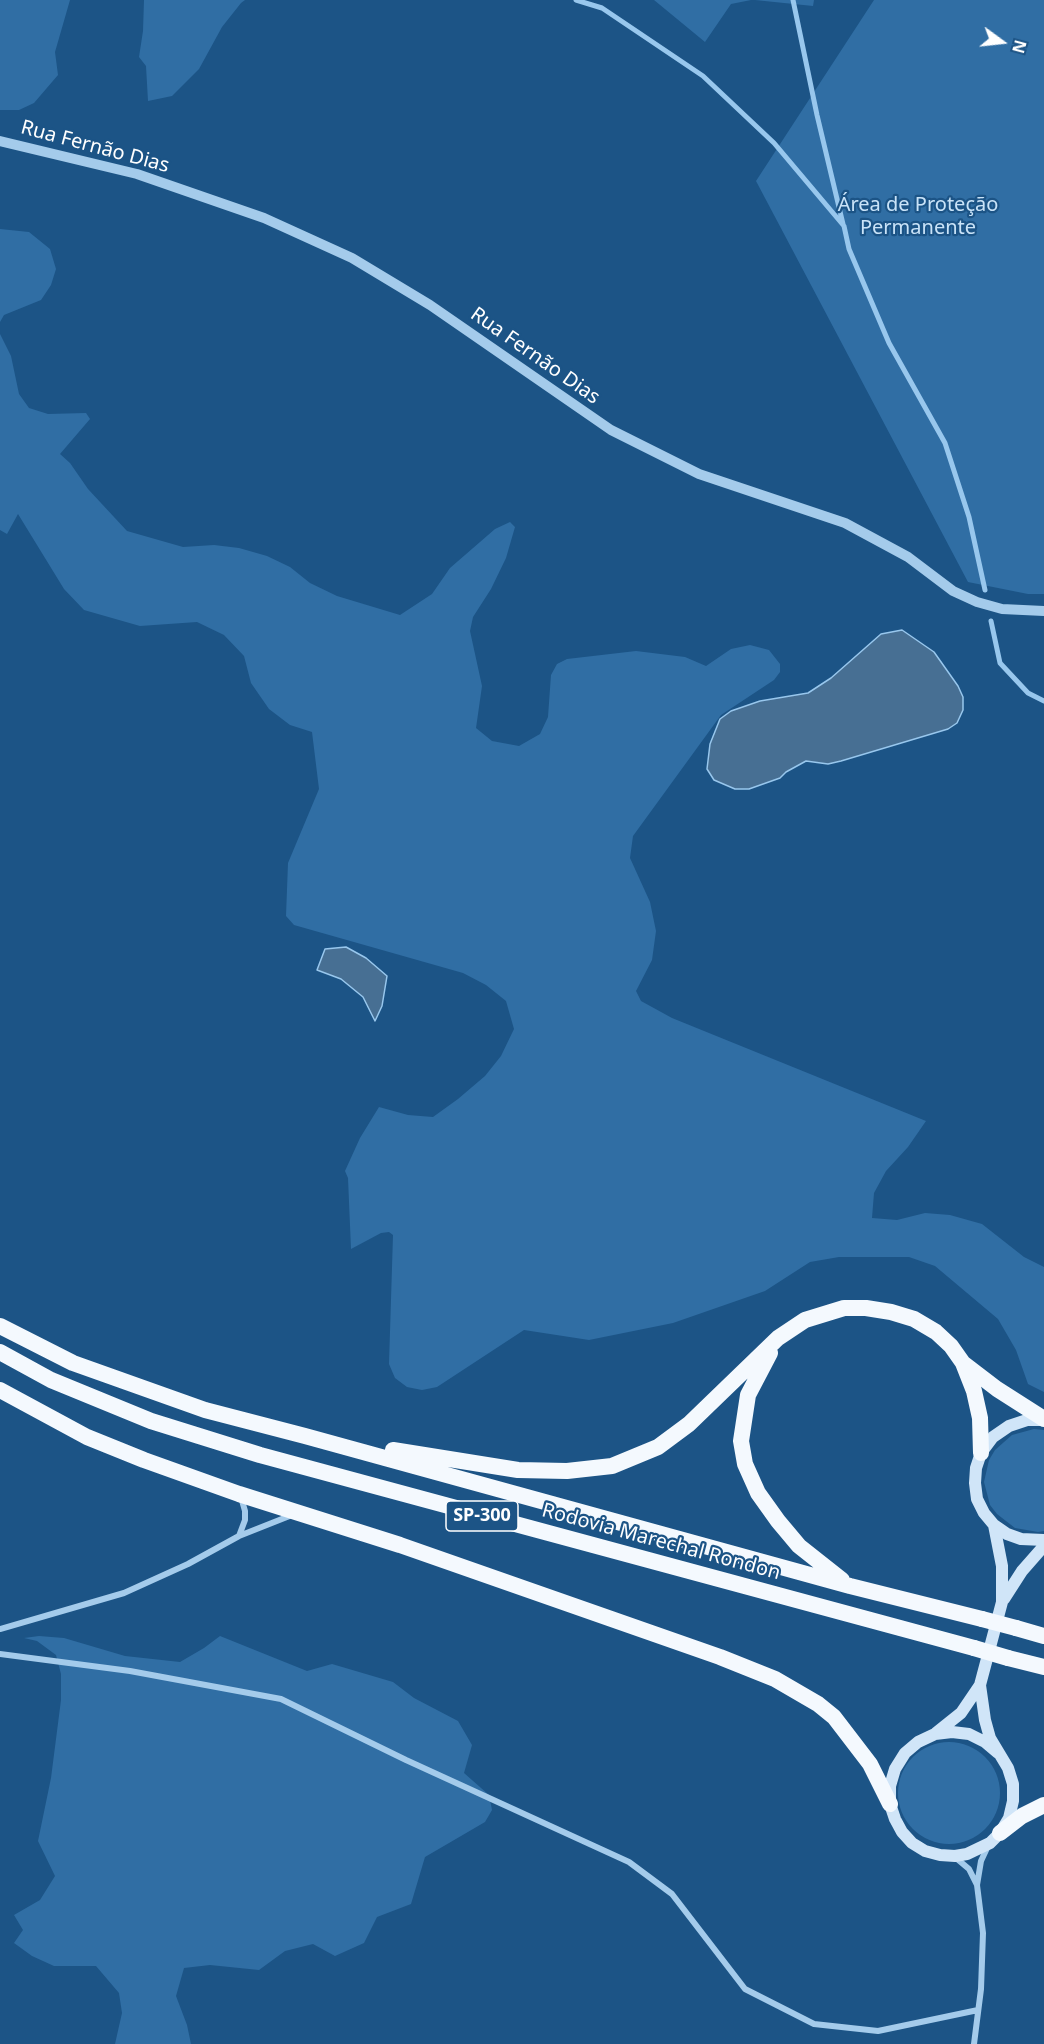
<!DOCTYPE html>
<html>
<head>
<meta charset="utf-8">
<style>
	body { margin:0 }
	#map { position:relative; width:1044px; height:2044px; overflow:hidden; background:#1c5486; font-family:"Noto Sans",sans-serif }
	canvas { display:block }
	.north { position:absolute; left:972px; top:12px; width:60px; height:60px; -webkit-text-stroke:4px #1c5486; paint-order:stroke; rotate:105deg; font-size:16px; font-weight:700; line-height:24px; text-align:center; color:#fff }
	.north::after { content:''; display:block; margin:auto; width:21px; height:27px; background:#fff; clip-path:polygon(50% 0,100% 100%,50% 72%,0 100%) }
</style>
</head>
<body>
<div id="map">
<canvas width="1044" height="2044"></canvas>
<div class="north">N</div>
</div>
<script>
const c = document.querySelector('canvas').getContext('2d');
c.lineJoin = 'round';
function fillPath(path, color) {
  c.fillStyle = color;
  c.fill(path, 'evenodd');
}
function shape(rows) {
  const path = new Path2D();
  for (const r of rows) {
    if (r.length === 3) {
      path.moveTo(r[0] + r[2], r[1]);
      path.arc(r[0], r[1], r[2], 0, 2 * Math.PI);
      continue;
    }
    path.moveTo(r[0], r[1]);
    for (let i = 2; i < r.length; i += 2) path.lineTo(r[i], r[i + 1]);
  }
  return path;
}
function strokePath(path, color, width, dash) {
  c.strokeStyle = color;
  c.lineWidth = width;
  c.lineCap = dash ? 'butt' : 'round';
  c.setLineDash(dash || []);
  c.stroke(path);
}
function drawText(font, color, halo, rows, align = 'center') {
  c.font = font + ' "Noto Sans",sans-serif';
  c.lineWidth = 4.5;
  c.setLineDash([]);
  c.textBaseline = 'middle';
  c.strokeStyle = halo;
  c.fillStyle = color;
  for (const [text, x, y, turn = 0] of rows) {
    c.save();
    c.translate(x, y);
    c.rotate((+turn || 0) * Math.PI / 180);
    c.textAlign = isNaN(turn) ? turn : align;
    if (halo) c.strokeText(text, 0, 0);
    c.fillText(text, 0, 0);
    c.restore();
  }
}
const green = shape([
	[0,0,70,0,55,52,58,75,34,103,19,110,0,110],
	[144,0,245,0,241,3,222,27,199,69,172,96,148,101,146,66,139,57,143,31],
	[654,0,751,0,731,4,705,42],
	[755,0,814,0,813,6],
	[874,0,1044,0,1044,594,1028,594,968,582,756,181],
	[0,229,29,232,50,249,56,269,51,285,41,300,4,315,0,322],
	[0,334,11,356,19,394,29,408,48,414,86,413,90,419,60,454,70,463,88,489,127,531,183,547,214,545,239,548,267,556,290,567,310,583,337,596,400,615,432,594,450,568,495,529,510,522,515,527,506,558,491,589,473,617,470,631,482,686,476,728,492,741,519,746,540,734,548,717,551,675,557,664,567,659,636,651,685,657,706,666,731,649,750,645,769,650,780,664,780,672,774,680,721,715,633,836,630,858,650,902,656,931,652,960,636,991,641,1001,672,1018,926,1121,908,1147,886,1171,874,1193,872,1218,897,1220,925,1213,950,1215,982,1224,1024,1257,1044,1267,1044,1392,1028,1384,1016,1350,998,1319,935,1266,909,1257,839,1257,810,1262,765,1291,673,1323,589,1340,524,1330,437,1387,422,1390,407,1387,395,1378,389,1364,393,1235,389,1232,381,1233,351,1249,348,1178,345,1171,360,1138,379,1107,408,1115,433,1117,458,1099,485,1076,501,1056,514,1029,506,1001,486,985,463,973,294,925,286,916,288,863,319,789,312,732,290,725,269,709,251,683,244,656,224,635,197,622,140,626,84,610,64,589,18,514,7,534,0,530],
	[1034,1429,1044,1430,1044,1531,1038,1532,1015,1528,997,1514,990,1505,984,1482,989,1460,995,1450,1012,1435],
	[39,1636,64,1638,125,1656,180,1662,204,1648,220,1636,307,1671,332,1664,393,1682,414,1698,458,1721,472,1745,464,1773,489,1795,492,1810,485,1822,425,1857,411,1904,377,1917,364,1943,335,1956,313,1944,285,1951,259,1970,210,1965,184,1968,176,1996,187,2025,191,2044,115,2044,122,2013,119,1993,96,1966,54,1966,32,1956,14,1943,23,1930,14,1915,40,1900,55,1876,38,1841,51,1778,61,1700,61,1674,56,1655,37,1641,24,1638],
	[949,1793,51]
]);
const water = shape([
	[902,630,934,652,958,686,963,697,963,710,957,723,948,729,841,761,828,764,806,761,786,772,780,778,749,789,735,789,714,780,707,769,710,744,720,719,731,711,760,701,808,693,831,678,881,634,902,630],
	[346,947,366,958,387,976,382,1006,375,1021,363,997,341,979,317,970,325,949,346,947]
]);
const stream = shape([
	[576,0,602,8,703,76,774,143,844,226,849,249,889,343,945,443,969,517,985,590],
	[793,0,817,115,843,224],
	[991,621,1000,663,1028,693,1044,701]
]);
const minor = shape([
	[239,1536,245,1520,245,1511,241,1497],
	[0,1629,124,1593,188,1564,239,1536,292,1515],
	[0,1654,130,1671,281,1699,406,1760,629,1862,672,1894,745,1989,814,2024,878,2031,978,2010],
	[956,1858,969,1869,977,1885],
	[974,2044,981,1989,983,1933,977,1885,981,1861,988,1846]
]);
const tertiary = shape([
	[0,141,137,174,264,218,352,258,430,305,611,430,699,474,845,523,908,557,953,591,977,602,1002,609,1044,611]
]);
const secondary = shape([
	[1044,1420,1027,1420,1009,1426,993,1437,981,1453,976,1468,975,1483,977,1499,984,1513,994,1525,1007,1534,1021,1539,1044,1540],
	[1004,1599,1022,1571,1044,1546],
	[980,1685,985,1720,990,1738,1008,1768,1013,1784,1013,1801,1009,1818,1000,1833,990,1843,967,1854,955,1856,940,1855,925,1851,912,1843,902,1832,895,1819,890,1804,890,1786,895,1769,905,1753,918,1742,935,1734,952,1732,969,1734,985,1742,998,1753],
	[936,1733,961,1713,980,1685,1002,1602,1002,1566,994,1525]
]);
const trunk = shape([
	[0,1326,73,1363,205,1410,305,1436,850,1586,982,1619],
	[0,1352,51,1380,151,1421,260,1455,974,1648],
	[770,1353,748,1395,741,1441,745,1464,758,1493,778,1521,799,1546,842,1580],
	[963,1363,997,1389,1044,1419],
	[0,1390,87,1437,144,1460,239,1494,400,1545,720,1657,775,1679,818,1704,834,1717,870,1764,890,1804],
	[393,1450,518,1470,567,1471,612,1466,658,1447,689,1424,778,1338,805,1320,844,1308,866,1308,891,1312,914,1319,936,1332,951,1346,963,1363,974,1391,980,1418,981,1453],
	[1016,1628,1044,1636],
	[1008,1658,1044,1667],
	[1000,1833,1022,1816,1044,1805]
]);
const trunkBridge = shape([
	[982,1619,1016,1628],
	[974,1648,1008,1658]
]);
const shields = [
	[482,1516,72]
];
const shieldNames = [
	["SP-300",482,1516]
];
const streetNames = [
	["Rua Fernão Dias",95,147,15],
	["Rua Fernão Dias",535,356,35],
	["Rodovia Marechal Rondon",661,1542,15]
];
const parkNames = [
	["Área de Proteção",918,205],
	["Permanente",918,228]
];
fillPath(green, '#306ea4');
fillPath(water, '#476f93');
strokePath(water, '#98c7ed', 1.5);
strokePath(stream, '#98c7ed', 5);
strokePath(minor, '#a4cbeb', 6);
strokePath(tertiary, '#a4cbeb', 10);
strokePath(secondary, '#d0e5f8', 12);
strokePath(trunk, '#f4f9fe', 16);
strokePath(trunkBridge, '#f4f9fe', 16);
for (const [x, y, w] of shields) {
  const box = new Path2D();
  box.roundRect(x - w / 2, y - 15, w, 30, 4.5);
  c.fillStyle = '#1c5486';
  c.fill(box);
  strokePath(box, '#fff', 1.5);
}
drawText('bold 18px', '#fff', null, shieldNames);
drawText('20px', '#fff', '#1c5486', streetNames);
drawText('20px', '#c9e3f8', '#1c5486', parkNames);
</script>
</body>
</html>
